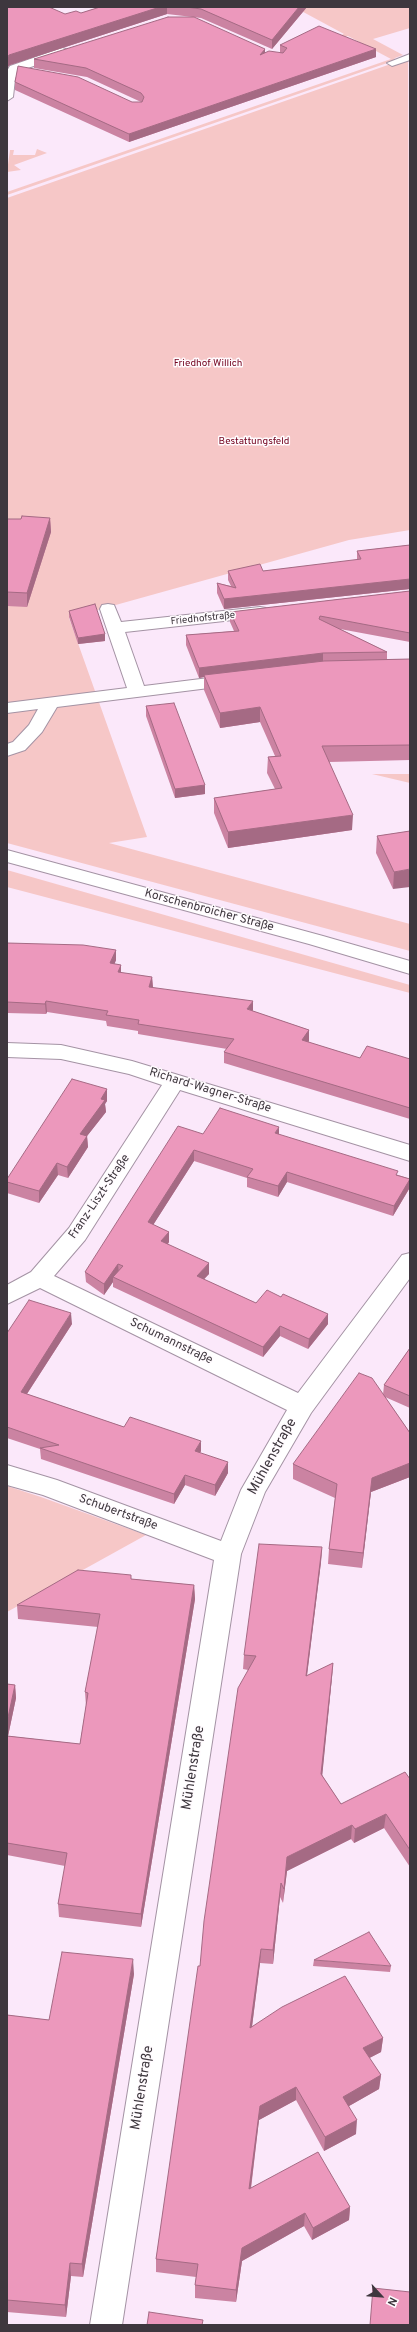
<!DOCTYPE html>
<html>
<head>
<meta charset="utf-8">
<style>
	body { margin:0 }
	#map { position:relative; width:417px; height:2332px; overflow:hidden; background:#fbe8fa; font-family:Overpass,sans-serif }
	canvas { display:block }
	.frame { position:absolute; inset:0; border:8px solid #3e373e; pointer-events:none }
	.north { position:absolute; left:361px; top:2276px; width:40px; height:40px; -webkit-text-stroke:3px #fffbfe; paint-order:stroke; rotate:116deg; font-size:11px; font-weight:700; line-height:16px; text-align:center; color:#3e373e }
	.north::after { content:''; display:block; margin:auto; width:14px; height:18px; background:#3e373e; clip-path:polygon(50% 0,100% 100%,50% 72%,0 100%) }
</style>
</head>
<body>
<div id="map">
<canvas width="417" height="2332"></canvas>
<div class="frame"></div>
<div class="north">N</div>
</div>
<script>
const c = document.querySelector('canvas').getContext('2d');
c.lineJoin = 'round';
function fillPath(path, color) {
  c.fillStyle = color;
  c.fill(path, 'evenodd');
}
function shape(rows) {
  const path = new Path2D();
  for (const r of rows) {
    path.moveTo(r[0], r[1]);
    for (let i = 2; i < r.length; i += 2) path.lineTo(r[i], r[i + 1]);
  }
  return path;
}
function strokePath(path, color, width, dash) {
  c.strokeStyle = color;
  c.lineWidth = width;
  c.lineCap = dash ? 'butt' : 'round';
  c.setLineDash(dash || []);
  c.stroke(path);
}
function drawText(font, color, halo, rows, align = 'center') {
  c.font = font + ' Overpass,sans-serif';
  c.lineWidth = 3;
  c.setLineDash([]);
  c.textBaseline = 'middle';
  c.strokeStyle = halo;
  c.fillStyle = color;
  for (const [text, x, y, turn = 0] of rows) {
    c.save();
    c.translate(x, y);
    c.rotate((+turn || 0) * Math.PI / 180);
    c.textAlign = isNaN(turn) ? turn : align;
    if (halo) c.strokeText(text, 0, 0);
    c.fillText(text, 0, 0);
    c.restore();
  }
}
const green = shape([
	[294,7,410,7,410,28,373,39,403,55,395,58,393,61,7,195,7,192,391,59,348,36,303,51,299,49,344,34],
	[408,58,410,530,349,540,69,618,147,837,109,843,410,924,410,951,7,843,7,198],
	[37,149,47,153,14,165,21,170,7,172,10,150,14,150,13,155,35,155],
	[372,774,410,774,410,783],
	[7,870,410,985,410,993,7,887],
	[7,1486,41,1497,146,1535,7,1612]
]);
const service = shape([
	[410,54,410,60,392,66,387,63,410,54]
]);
const minor = shape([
	[62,48,66,49,68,52,66,55,19,71,15,79,13,97,7,101,7,71,10,66,62,48],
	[108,604,114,605,121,622,260,607,266,608,269,612,266,616,260,617,125,632,144,686,233,675,239,676,242,680,239,684,233,685,57,707,42,732,25,750,7,756,7,744,13,742,29,725,38,709,7,713,7,703,127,688,100,609,102,605,108,604],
	[7,1043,61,1045,132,1061,410,1145,410,1161,180,1090,85,1240,54,1276,298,1393,402,1255,410,1253,410,1278,311,1413,265,1492,241,1554,122,2325,90,2325,214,1560,43,1495,7,1485,7,1465,57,1480,221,1541,241,1490,287,1410,40,1288,7,1304,7,1285,31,1272,69,1228,162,1085,129,1074,61,1059,7,1057,7,1043]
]);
const secondary = shape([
	[7,850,323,936,410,961,410,974,309,944,7,862,7,850]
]);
const wall = shape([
	[7,7,65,14,81,13,100,7,307,7,272,49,201,18,167,14,10,65],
	[280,45,376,49,376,57,129,142,15,90,15,82,132,102,141,102,87,77,34,68,34,59,265,49,265,53,280,53],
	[50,518,51,532,27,607,7,606,7,519,21,519],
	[410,545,410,590,410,589,224,609,217,593,217,583,231,586,228,580,228,571,263,571,357,560,357,551],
	[410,591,410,642,340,629,387,652,387,659,410,659,410,760,329,762,352,830,228,848,214,813,214,798,275,789,267,773,268,757,275,756,260,722,220,728,204,690,204,677,199,678,186,645,186,635,234,631,230,622,230,612],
	[69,611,105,634,105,641,78,644,69,617],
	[146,706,205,785,205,794,175,798,146,716],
	[410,831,393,889,376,853,377,836],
	[7,943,116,950,116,960,114,964,121,965,121,973,152,977,153,988,253,1011,309,1030,309,1041,308,1042,360,1058,410,1059,410,1119,224,1063,224,1052,227,1049,138,1034,138,1031,107,1026,106,1021,47,1012,46,1014,7,1013],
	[107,1089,107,1101,105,1104,106,1112,87,1136,88,1147,68,1178,58,1175,39,1203,7,1193,7,1179],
	[203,1134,279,1135,410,1179,409,1189,393,1216,287,1182,278,1197,247,1187,247,1178,194,1161,153,1225,169,1232,169,1242,168,1244,209,1274,203,1279,256,1303,281,1297,328,1314,328,1324,308,1349,280,1336,263,1357,113,1287,113,1282,104,1295,86,1282,85,1272],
	[72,1324,27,1394,124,1427,201,1451,200,1453,228,1473,215,1496,185,1485,174,1504,41,1459,40,1449,7,1438,7,1333],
	[410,1348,410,1408,385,1397,410,1433,410,1477,371,1492,362,1568,328,1564,329,1549,335,1498,293,1479,293,1464,383,1395,384,1385],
	[322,1547,321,1562,307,1676,333,1663,332,1677,322,1775,341,1804,410,1779,410,1867,384,1828,354,1843,351,1839,287,1871,283,1903,280,1897,273,1964,260,1963,252,2027,383,2038,381,2052,369,2058,381,2075,379,2089,349,2106,356,2134,324,2151,296,2100,259,2120,251,2189,350,2207,349,2220,312,2240,304,2226,242,2261,236,2302,195,2298,195,2285,196,2277,156,2272,156,2259,200,1966,248,1670,243,1669,244,1655],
	[131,1579,194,1585,195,1599,141,1927,59,1917,58,1904,65,1866,7,1855,7,1684,15,1685,16,1698,8,1736,80,1744,86,1706,85,1692,98,1627,18,1619,17,1605],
	[314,1960,391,1966,390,1972,313,1966],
	[134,1974,83,2277,71,2276,66,2317,7,2312,7,2015,49,2020]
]);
const shadedWall = shape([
	[160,7,167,7,167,14,10,65,7,68,7,58,9,55],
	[299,7,307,7,272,49,272,40],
	[265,49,265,57,260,55],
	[376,49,376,57,129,142,129,134],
	[50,518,51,532,27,607,27,593],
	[410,579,410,589,224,609,224,599],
	[105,634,105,641,78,644,78,638],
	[323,653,323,663,204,675,204,677,199,678,199,668],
	[260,707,260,722,220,728,220,713],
	[205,785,205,794,175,798,175,789],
	[353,815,352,830,228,848,228,832],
	[410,869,410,887,393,889,394,872],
	[116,950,116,960,111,974,110,963],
	[121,965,121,975,118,972],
	[152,977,153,988,149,987],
	[46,1001,47,1012,46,1014,45,1004],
	[253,1001,253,1011,247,1009],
	[309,1030,309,1041,302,1051,302,1040],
	[107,1089,107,1101,105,1104,106,1112,80,1145,80,1134],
	[279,1127,279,1138,275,1133],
	[87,1136,88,1147,68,1178,67,1167],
	[194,1150,194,1161,148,1233,148,1222],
	[57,1163,58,1175,39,1203,39,1191],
	[287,1172,287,1182,278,1197,278,1186],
	[410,1179,409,1189,393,1216,394,1206],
	[169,1232,169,1242,161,1252,161,1241],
	[209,1263,209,1274,197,1287,197,1276],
	[118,1264,119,1274,113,1277,113,1282,104,1295,104,1284],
	[71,1313,72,1324,21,1403,21,1392],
	[328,1314,328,1324,308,1349,309,1339],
	[280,1326,280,1336,263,1357,263,1347],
	[201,1441,201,1451,195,1462,195,1451],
	[228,1462,228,1473,215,1496,215,1485],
	[410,1463,410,1477,371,1492,362,1568,363,1553,372,1478],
	[185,1475,185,1485,174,1504,174,1494],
	[322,1547,321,1562,305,1691,306,1676],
	[194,1585,195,1599,141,1927,141,1914],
	[333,1663,332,1677,321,1788,321,1774],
	[15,1685,16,1698,7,1741,7,1722],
	[386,1814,384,1828,354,1843,355,1829],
	[352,1825,351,1839,287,1871,283,1903,284,1889,287,1857],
	[281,1883,280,1897,273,1964,273,1950],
	[261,1949,260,1963,250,2042,250,2028],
	[133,1959,134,1974,83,2277,82,2264],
	[383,2038,381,2052,362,2062,363,2048],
	[381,2075,379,2089,342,2110,343,2097],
	[296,2087,296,2100,259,2120,249,2202,249,2189,260,2106],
	[357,2120,356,2134,324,2151,325,2137],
	[350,2207,349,2220,312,2240,313,2228],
	[305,2213,304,2226,242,2261,236,2302,236,2290,242,2248],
	[70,2263,71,2276,66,2317,65,2305]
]);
const building = shape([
	[7,7,49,7,65,14,76,11,81,13,100,7,160,7,9,55,7,58,7,7],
	[186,7,299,7,272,40,201,9,186,7],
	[168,17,194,17,265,49,260,55,269,51,283,53,287,48,280,45,319,26,376,49,129,134,15,82,18,66,78,77,132,102,142,102,144,97,141,93,86,68,34,59,168,17],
	[22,516,50,518,27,593,7,592,7,519,21,519,22,516],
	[410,545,410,579,224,599,217,583,236,588,228,571,260,564,263,571,361,559,357,551,410,545],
	[410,591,410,633,320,616,319,619,387,652,323,653,199,668,186,635,239,631,230,612,410,591],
	[95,604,105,634,78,638,69,611,95,604],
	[410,659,410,745,322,746,353,815,228,832,214,798,282,788,268,757,281,756,260,707,220,713,204,675,324,661,410,659],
	[174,703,205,785,175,789,146,706,174,703],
	[410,831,410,869,394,872,377,836,410,831],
	[7,943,83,945,116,950,110,963,121,965,118,972,152,977,149,987,253,1001,247,1009,309,1030,302,1040,360,1058,367,1046,410,1059,410,1108,224,1052,234,1039,138,1024,139,1020,106,1015,108,1011,46,1001,45,1004,7,1002,7,943],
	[72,1079,107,1089,101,1099,105,1100,80,1134,87,1136,67,1167,57,1163,39,1191,7,1182,7,1179,72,1079],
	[220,1108,279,1127,275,1133,398,1171,396,1175,410,1179,394,1206,287,1172,278,1186,247,1177,253,1169,194,1150,162,1200,148,1222,169,1232,161,1241,209,1263,197,1276,256,1303,267,1290,281,1297,283,1294,328,1314,309,1339,280,1326,263,1347,113,1277,123,1266,118,1264,104,1284,85,1272,178,1126,203,1134,220,1108],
	[29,1300,71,1313,21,1392,124,1427,130,1417,201,1441,195,1451,228,1462,215,1485,185,1475,174,1494,40,1448,59,1445,7,1427,7,1333,29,1300],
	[410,1348,410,1396,384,1385,410,1348],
	[359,1373,372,1378,410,1433,410,1463,372,1478,363,1553,329,1549,337,1484,293,1464,359,1373],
	[259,1544,322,1547,306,1676,333,1663,321,1774,341,1804,405,1772,410,1779,410,1850,386,1814,355,1829,352,1825,287,1857,284,1889,281,1883,273,1950,261,1949,250,2028,282,2007,345,1976,383,2038,363,2048,381,2075,343,2097,357,2120,325,2137,296,2087,260,2106,249,2189,318,2152,350,2207,313,2228,305,2213,242,2248,236,2290,195,2285,198,2264,156,2259,198,1966,200,1966,204,1921,238,1688,256,1656,244,1655,259,1544],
	[78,1570,131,1575,131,1579,194,1585,141,1914,58,1904,67,1853,7,1843,7,1736,80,1744,88,1693,85,1692,100,1614,17,1605,78,1570],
	[7,1684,15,1685,7,1722,7,1684],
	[369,1932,391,1966,314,1960,369,1932],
	[62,1952,133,1959,82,2264,70,2263,65,2305,7,2300,7,2015,49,2020,62,1952],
	[373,2288,410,2292,410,2325,370,2325,373,2288],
	[149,2312,203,2320,202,2325,147,2325,149,2312]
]);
const farParknames = [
	["Friedhof Willich",208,364],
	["Bestattungsfeld",254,442]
];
const farStreetnames = [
	["Friedhofstraße",203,619,-6]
];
const streetNames = [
	["Korschenbroicher Straße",209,911,15],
	["Richard-Wagner-Straße",210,1091,17],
	["Franz-Liszt-Straße",100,1197,-56],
	["Schumannstraße",171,1342,26],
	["Schubertstraße",118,1513,20]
];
const nearStreetnames = [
	["Mühlenstraße",273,1457,-61],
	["Mühlenstraße",194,1768,-81],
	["Mühlenstraße",143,2088,-81]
];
fillPath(green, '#f6c7c7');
strokePath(service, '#a493a4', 2);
strokePath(minor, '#a493a4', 2);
strokePath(secondary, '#a493a4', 2);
fillPath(service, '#fff');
fillPath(minor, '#fff');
fillPath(secondary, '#fff');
fillPath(wall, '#cb83a2');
fillPath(shadedWall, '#a56a84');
fillPath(building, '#ec98bc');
strokePath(building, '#a56a84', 1);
drawText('10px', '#72021d', '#fffbfe', farParknames);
drawText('10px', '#3e373e', '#fffbfe', farStreetnames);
drawText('12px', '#3e373e', '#fffbfe', streetNames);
drawText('14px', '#3e373e', '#fffbfe', nearStreetnames);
</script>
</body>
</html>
